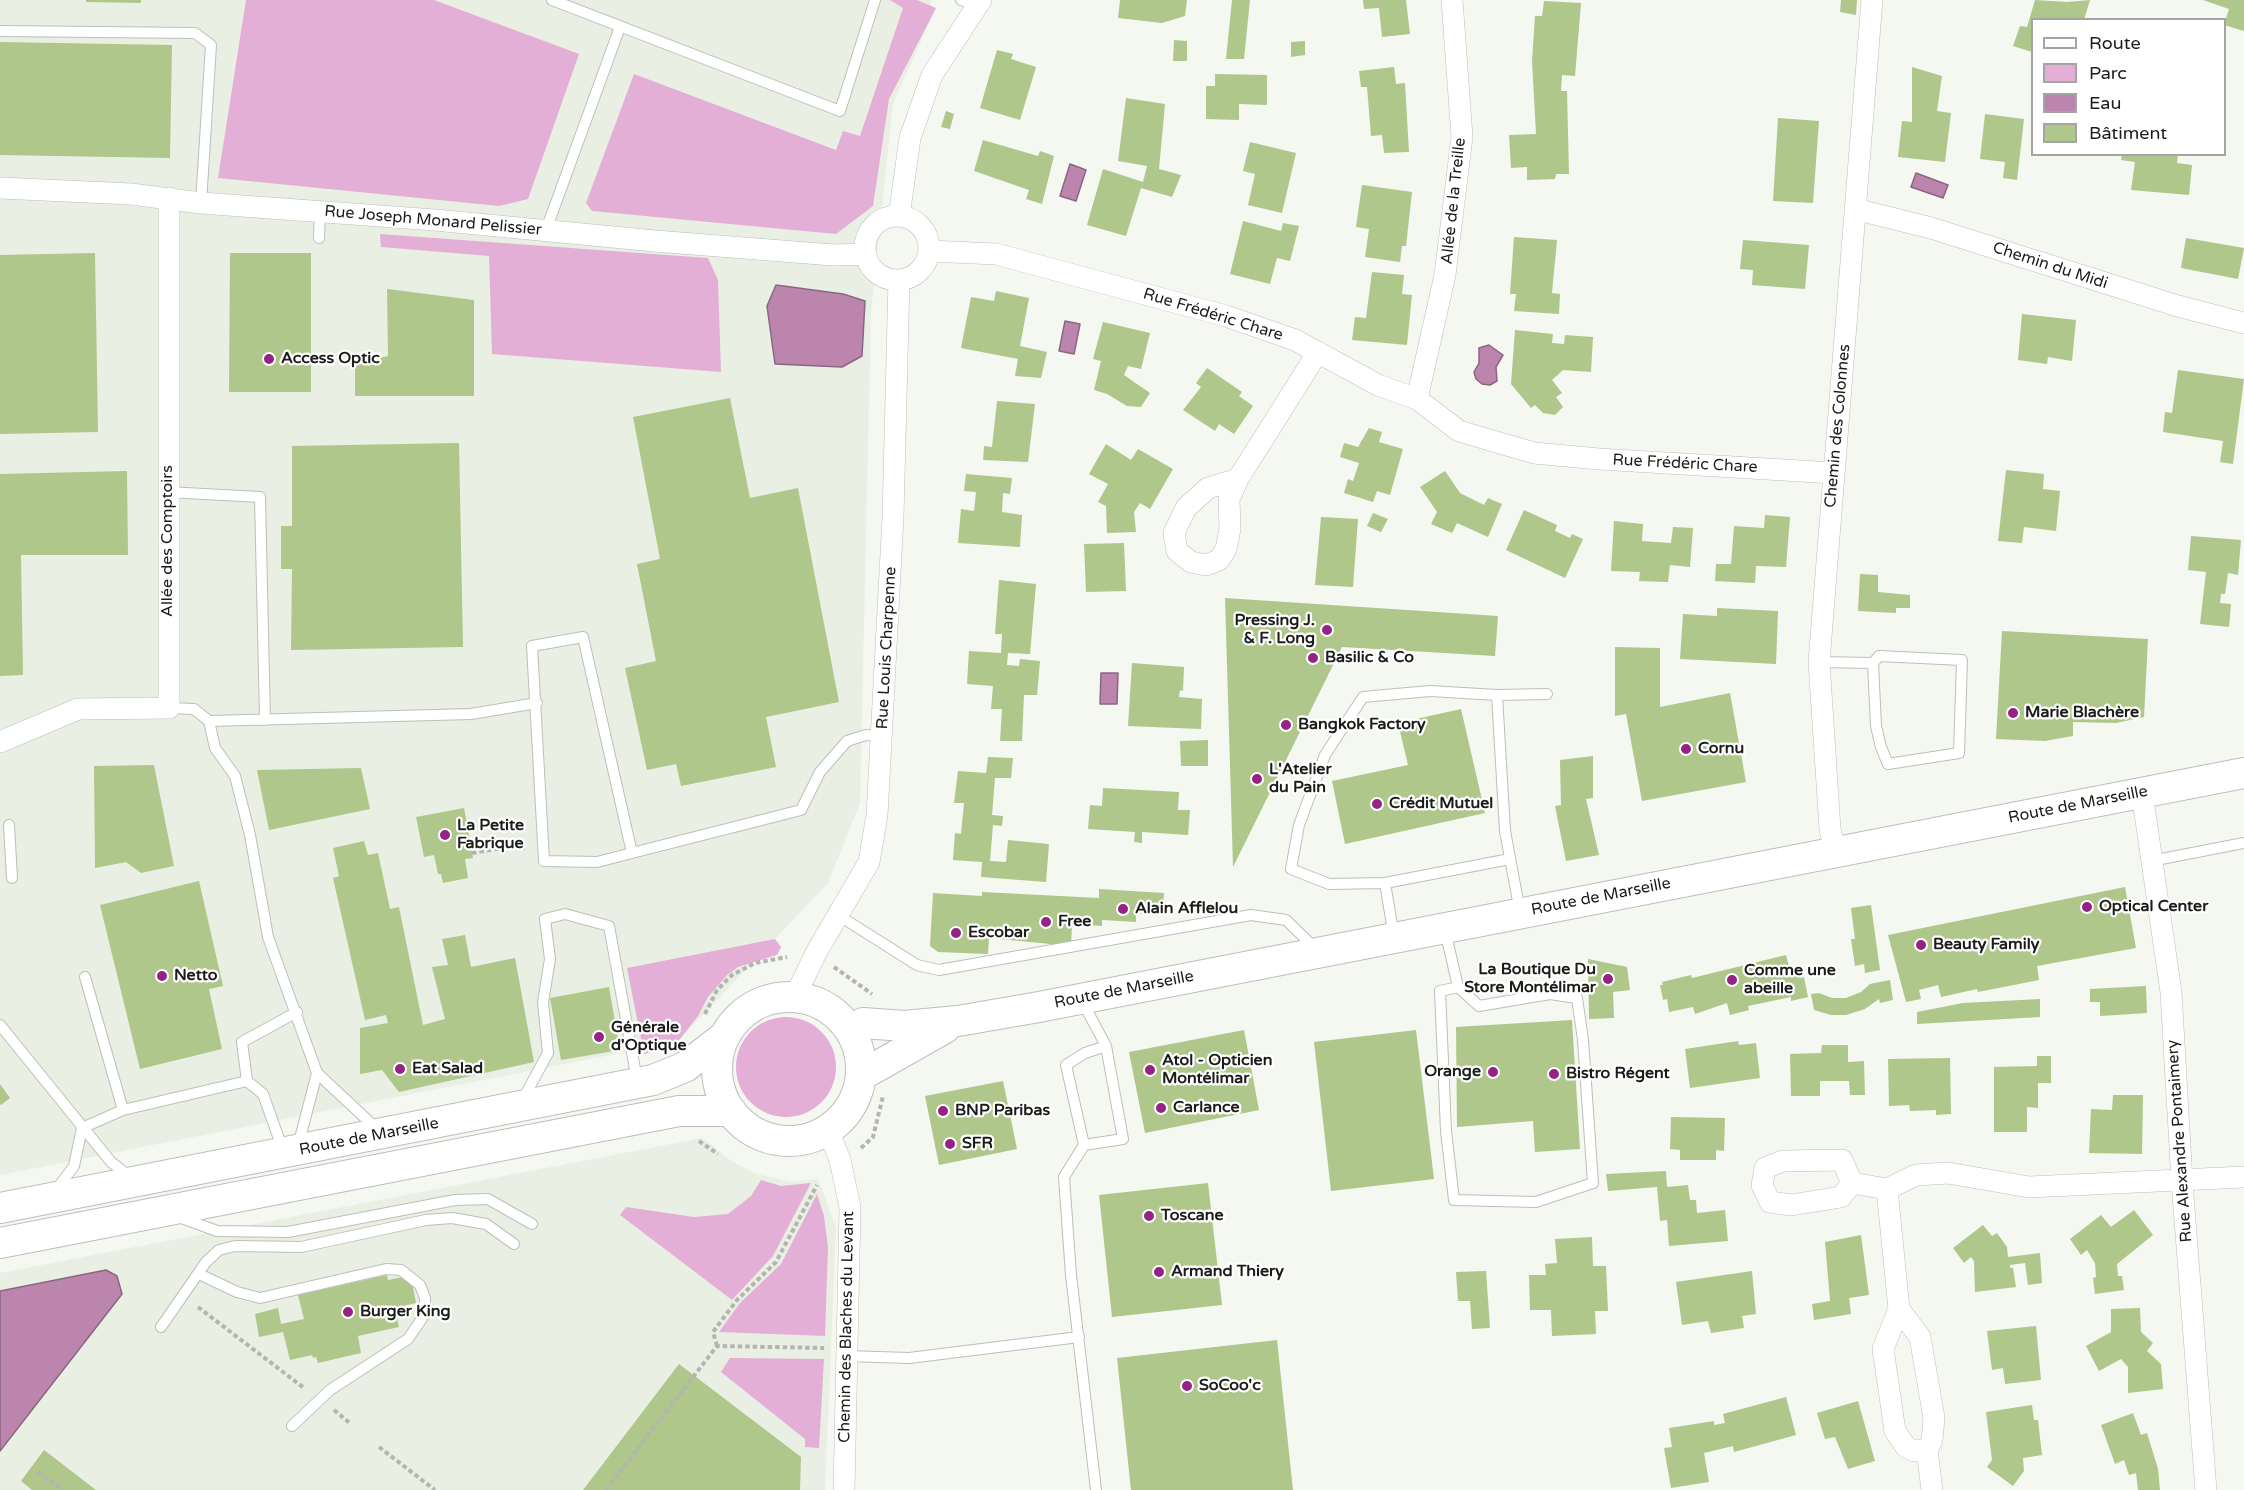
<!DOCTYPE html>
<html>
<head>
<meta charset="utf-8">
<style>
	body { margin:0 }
	#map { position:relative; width:2244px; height:1490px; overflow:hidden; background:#f5f7f1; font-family:"Varela Round",sans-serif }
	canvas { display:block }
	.legend { position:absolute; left:2031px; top:18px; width:195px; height:138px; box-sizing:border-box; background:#fff; border:2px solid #a4a4a3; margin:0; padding:8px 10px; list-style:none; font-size:18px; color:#1b1c1a }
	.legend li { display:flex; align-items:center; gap:12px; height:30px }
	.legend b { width:30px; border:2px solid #a4a4a3 }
</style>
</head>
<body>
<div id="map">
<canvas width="2244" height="1490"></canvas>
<ul class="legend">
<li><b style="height:8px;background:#fff"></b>Route</li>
<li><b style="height:16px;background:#e4afd7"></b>Parc</li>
<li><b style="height:16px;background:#bb85ae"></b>Eau</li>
<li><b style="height:16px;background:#afc78a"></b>Bâtiment</li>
</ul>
</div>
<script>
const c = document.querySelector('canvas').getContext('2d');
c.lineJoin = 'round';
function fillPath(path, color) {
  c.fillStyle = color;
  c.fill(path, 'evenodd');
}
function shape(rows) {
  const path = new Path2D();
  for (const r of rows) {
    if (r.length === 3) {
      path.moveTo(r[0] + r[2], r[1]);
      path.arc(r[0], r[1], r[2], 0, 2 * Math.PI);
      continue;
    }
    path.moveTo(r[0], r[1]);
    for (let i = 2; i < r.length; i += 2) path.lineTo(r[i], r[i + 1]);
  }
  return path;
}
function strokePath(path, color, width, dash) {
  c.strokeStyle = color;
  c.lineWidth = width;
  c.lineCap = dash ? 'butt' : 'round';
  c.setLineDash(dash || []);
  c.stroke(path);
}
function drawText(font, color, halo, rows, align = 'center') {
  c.font = font + ' "Varela Round",sans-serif';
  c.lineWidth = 4.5;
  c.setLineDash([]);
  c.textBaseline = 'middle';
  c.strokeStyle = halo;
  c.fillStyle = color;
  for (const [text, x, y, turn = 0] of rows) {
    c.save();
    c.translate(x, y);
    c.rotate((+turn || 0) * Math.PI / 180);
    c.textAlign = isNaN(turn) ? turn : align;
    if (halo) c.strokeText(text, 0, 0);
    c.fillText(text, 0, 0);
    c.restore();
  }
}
const built = shape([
	[0,0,931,0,931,19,893,103,871,311,860,803,828,883,677,1042,0,1175],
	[702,1138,730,1160,753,1173,791,1182,818,1179,836,1228,825,1490,0,1490,0,1273]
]);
const green = shape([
	[246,0,434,0,579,54,528,199,499,206,218,178],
	[890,0,917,0,936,8,889,99,873,206,836,234,592,211,586,203,634,74,836,150,843,131,860,136,903,8],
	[380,234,708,258,718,280,721,372,492,354,489,256,381,247],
	[775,939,781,947,777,955,738,967,727,975,708,997,698,1016,680,1039,665,1048,644,1054,627,968],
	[786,1067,50],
	[761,1180,781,1186,811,1183,773,1256,732,1300,620,1215,626,1207,694,1217,728,1214,751,1196],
	[817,1194,824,1216,828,1247,825,1336,719,1332,740,1303,781,1264],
	[730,1358,824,1359,819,1448,805,1447,805,1439,721,1372]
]);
const water = shape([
	[1070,164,1086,170,1076,201,1060,196,1070,164],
	[1916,173,1948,185,1943,198,1911,187,1916,173],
	[776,285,843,294,865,301,862,356,842,367,775,364,767,306,776,285],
	[1065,321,1080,324,1074,354,1059,351,1065,321],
	[1489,345,1503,355,1496,367,1497,381,1490,385,1482,384,1476,379,1474,372,1479,363,1479,348,1489,345],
	[1101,673,1118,673,1117,704,1100,704,1101,673],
	[106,1270,117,1276,122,1294,0,1451,0,1291,106,1270]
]);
const building = shape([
	[86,0,141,0,141,3,86,2],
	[1120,0,1187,0,1185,16,1162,23,1118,18],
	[1232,0,1250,0,1244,59,1226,59],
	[1363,0,1406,0,1410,34,1382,37,1379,8,1364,9],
	[1841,0,1857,0,1856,15,1840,12],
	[2035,0,2067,2,2090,0,2084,20,2032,20,2032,52,2013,46,2020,26,2027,27],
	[2203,0,2244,0,2244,31,2224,25,2229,9],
	[1544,1,1581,3,1575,76,1562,75,1561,91,1567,91,1569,174,1556,174,1555,179,1527,180,1527,167,1511,168,1509,135,1536,134,1532,61,1535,16,1542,16],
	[1174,40,1187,41,1187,61,1173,61],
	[1305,41,1305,55,1291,57,1291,42],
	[0,42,172,45,170,158,0,155],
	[997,50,1013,54,1011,59,1036,67,1020,120,980,108],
	[1394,67,1396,84,1405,83,1409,152,1384,153,1382,135,1371,136,1367,87,1361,87,1359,71],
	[1912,67,1942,76,1937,111,1951,113,1945,162,1898,157,1902,121,1912,122],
	[1215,74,1267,75,1267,105,1239,104,1239,120,1206,119,1206,86,1215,86],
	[1126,98,1165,104,1159,169,1181,175,1172,197,1141,188,1126,236,1087,225,1103,169,1143,182,1147,166,1118,161],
	[946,111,954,114,950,129,941,127],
	[1985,114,2024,119,2017,180,2003,178,2005,162,1980,159],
	[1778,118,1819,121,1813,203,1773,201],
	[983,140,1038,156,1040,151,1054,156,1042,204,1026,199,1029,190,974,171],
	[1250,142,1296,153,1282,213,1248,205,1255,174,1243,171],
	[2122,154,2178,154,2177,163,2192,165,2189,195,2131,190,2135,162,2121,160],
	[1362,185,1412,192,1406,246,1402,246,1400,262,1365,257,1369,229,1356,227],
	[1243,221,1281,231,1283,223,1299,226,1290,261,1277,258,1270,284,1230,274],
	[1514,237,1557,240,1552,293,1560,294,1559,314,1514,311,1516,294,1510,294],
	[2186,238,2244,248,2238,279,2181,268],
	[1743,240,1809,245,1805,289,1752,285,1753,270,1740,269],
	[95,253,98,432,0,434,0,255],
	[230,253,311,253,311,392,229,392],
	[1372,272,1404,275,1402,294,1412,295,1407,345,1352,340,1355,317,1366,318],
	[387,289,474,300,474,396,355,396,355,363,388,356],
	[996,291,1029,298,1020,346,1047,352,1041,378,1015,376,1018,359,961,348,971,297,994,301],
	[2022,314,2076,320,2072,361,2048,357,2047,364,2018,360],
	[1103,322,1150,333,1141,369,1128,366,1124,375,1150,393,1141,407,1127,406,1107,394,1094,390,1101,361,1093,359],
	[1515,330,1553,334,1552,343,1564,344,1565,335,1593,337,1591,372,1563,370,1552,380,1562,393,1556,397,1563,407,1555,415,1543,413,1535,405,1531,408,1511,384],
	[1207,368,1242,392,1239,396,1253,406,1234,434,1219,424,1215,431,1183,410,1201,387,1196,383],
	[2178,370,2244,379,2233,464,2220,462,2223,441,2163,432,2165,412,2172,413],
	[730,398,750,498,798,488,839,702,766,717,776,767,681,786,676,764,647,770,625,668,656,661,637,564,660,559,633,417],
	[997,401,1035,404,1028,462,983,460,984,446,992,447],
	[1369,428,1382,432,1379,442,1403,449,1390,495,1377,491,1373,502,1344,493,1348,479,1353,481,1359,463,1340,457,1344,443,1358,447],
	[459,443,463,647,291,650,292,569,281,569,281,526,292,526,292,446],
	[1106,444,1131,460,1138,449,1173,469,1150,509,1140,503,1134,512,1136,532,1107,533,1106,506,1098,502,1108,484,1089,474],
	[2006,470,2044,474,2043,489,2060,491,2056,531,2024,527,2022,543,1998,541],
	[127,471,128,555,21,555,23,675,0,676,0,474],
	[1445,471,1460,493,1484,505,1488,498,1502,504,1488,537,1457,523,1452,533,1431,524,1437,512,1420,487],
	[966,474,1012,478,1010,494,1003,493,1002,512,1022,515,1020,547,958,543,961,509,974,511,976,492,964,491],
	[1524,510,1557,525,1555,531,1570,538,1572,534,1583,539,1565,578,1506,550],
	[1373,513,1388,519,1381,532,1367,526],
	[1765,515,1790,517,1786,567,1756,566,1755,583,1715,581,1716,564,1731,564,1734,526,1764,528],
	[1321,517,1358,519,1353,587,1315,585],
	[1614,521,1643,524,1642,541,1671,543,1673,527,1693,528,1690,567,1670,565,1668,582,1639,581,1640,572,1611,571],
	[2191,536,2241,540,2238,575,2228,573,2225,594,2221,594,2220,603,2231,604,2229,627,2200,624,2206,572,2188,570],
	[1124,543,1126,591,1086,592,1084,544],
	[1860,574,1878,575,1878,592,1910,595,1910,608,1896,608,1896,613,1858,611],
	[999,580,1036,584,1030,654,1008,653,1007,665,1019,666,1020,659,1040,661,1037,695,1024,695,1022,741,1000,741,1002,709,991,709,993,686,967,684,969,651,1001,653,1002,634,995,634],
	[1225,598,1498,616,1495,656,1342,647,1233,867],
	[1717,608,1778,611,1776,664,1680,659,1683,614,1717,616],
	[2002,631,2148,639,2144,717,2116,723,2073,722,2073,736,2045,741,1996,739],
	[1615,647,1660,648,1660,707,1730,693,1746,782,1642,801,1626,714,1615,716],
	[1132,663,1184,667,1183,691,1180,690,1179,697,1202,699,1201,729,1128,726],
	[1461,709,1485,813,1345,844,1332,781,1408,765,1398,723],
	[1208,740,1208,766,1181,766,1180,741],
	[1593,756,1593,798,1586,799,1599,855,1566,861,1555,806,1561,805,1560,760],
	[988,757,1013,758,1011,778,995,778,992,815,1003,816,1002,826,993,825,990,861,1006,862,1008,840,1049,844,1046,882,981,877,982,862,953,860,955,833,961,834,964,803,954,803,958,771,986,773],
	[154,765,174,866,141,873,126,862,95,868,94,766],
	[361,768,370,809,269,830,257,770],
	[1103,788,1179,792,1178,810,1190,810,1188,835,1142,832,1142,843,1134,842,1135,832,1088,829,1090,805,1102,806],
	[464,808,473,858,465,859,468,878,443,883,441,874,438,874,434,855,424,857,416,817],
	[364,841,368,855,378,853,390,909,399,907,423,1025,445,1019,432,967,448,965,442,939,465,935,471,967,515,958,534,1062,399,1092,382,1070,360,1074,360,1028,388,1023,386,1015,365,1020,333,878,339,876,333,848],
	[199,881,223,986,209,989,222,1049,140,1069,100,905],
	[2125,887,2136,948,2037,966,2039,980,1978,992,1977,989,1941,997,1938,985,1919,990,1921,999,1906,1002,1888,935],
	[1099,889,1164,893,1162,915,1136,913,1136,922,1102,920,1102,926,1072,924,1071,946,989,938,988,954,938,952,930,946,933,893,982,896,982,892,1099,898],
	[1871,905,1880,970,1865,973,1864,964,1855,966,1851,939,1855,939,1851,908],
	[1786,955,1790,970,1797,968,1800,978,1804,977,1808,997,1791,1001,1791,997,1748,1006,1749,1010,1730,1015,1727,1003,1695,1014,1693,1007,1669,1012,1667,999,1663,1000,1660,985,1663,985,1662,982,1691,975,1692,978],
	[1588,959,1627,967,1630,990,1613,992,1614,1018,1589,1019],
	[1890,980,1893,1000,1880,1003,1879,999,1865,1009,1846,1015,1831,1015,1814,1010,1811,994,1819,993,1832,998,1846,998,1861,992,1870,984],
	[2146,986,2147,1013,2100,1016,2100,1002,2090,1002,2090,989],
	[609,987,620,1050,561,1060,550,998],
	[2040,999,2040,1017,1917,1024,1917,1012,1963,1003],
	[1572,1020,1580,1149,1535,1152,1533,1121,1457,1127,1456,1027],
	[1244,1030,1259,1110,1145,1133,1129,1052],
	[1416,1030,1434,1179,1331,1191,1314,1042],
	[1738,1041,1739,1045,1756,1043,1760,1078,1690,1088,1685,1049],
	[1822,1045,1848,1045,1848,1062,1864,1061,1865,1095,1850,1095,1849,1081,1820,1081,1820,1096,1791,1096,1790,1054,1821,1053],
	[2037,1056,2051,1056,2051,1083,2038,1083,2038,1108,2027,1107,2027,1132,1994,1132,1994,1067,2037,1066],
	[1950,1058,1951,1114,1936,1115,1936,1110,1910,1111,1909,1105,1889,1106,1888,1059],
	[1003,1081,1017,1149,939,1165,925,1096],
	[0,1084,10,1098,1,1105,0,1104],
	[2113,1095,2143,1095,2142,1154,2089,1153,2091,1109,2112,1110],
	[1671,1117,1725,1118,1724,1151,1716,1150,1716,1160,1680,1160,1680,1150,1670,1149],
	[1666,1171,1667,1187,1688,1185,1690,1200,1696,1200,1697,1213,1725,1210,1728,1241,1669,1246,1667,1220,1660,1221,1657,1187,1608,1191,1606,1174],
	[1208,1183,1222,1305,1112,1317,1099,1195],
	[2134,1210,2153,1235,2117,1264,2118,1276,2122,1276,2124,1290,2095,1294,2093,1278,2096,1277,2095,1263,2087,1250,2081,1255,2070,1239,2101,1215,2111,1227],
	[1983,1225,1992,1236,1997,1233,2007,1247,2008,1257,2040,1253,2042,1283,2028,1285,2025,1263,2010,1265,2010,1268,2013,1268,2016,1287,1975,1292,1974,1261,1971,1257,1964,1263,1953,1248],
	[1861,1235,1869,1295,1849,1298,1851,1314,1814,1320,1812,1304,1830,1301,1825,1242],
	[1592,1237,1593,1266,1606,1266,1608,1311,1595,1311,1596,1334,1552,1336,1551,1310,1530,1310,1529,1275,1546,1275,1545,1264,1557,1263,1555,1239],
	[1486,1271,1490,1328,1472,1329,1470,1301,1458,1301,1456,1272],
	[1752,1271,1756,1314,1742,1316,1744,1328,1711,1333,1708,1321,1682,1325,1676,1282],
	[387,1275,388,1280,403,1277,413,1287,416,1303,395,1308,399,1327,358,1336,361,1353,318,1363,316,1357,313,1358,312,1355,290,1360,283,1332,259,1337,255,1314,278,1308,281,1324,304,1319,298,1295],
	[2140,1308,2141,1332,2153,1343,2147,1351,2161,1364,2163,1389,2128,1393,2128,1367,2121,1359,2099,1371,2086,1346,2111,1332,2111,1309],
	[2036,1326,2041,1380,2005,1384,2003,1368,1992,1370,1987,1331],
	[1277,1340,1293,1490,1131,1490,1117,1358],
	[679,1364,801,1457,800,1490,583,1490],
	[1786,1397,1796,1435,1734,1452,1733,1446,1704,1453,1709,1482,1671,1488,1664,1448,1672,1447,1669,1428,1714,1421,1714,1425,1725,1423,1723,1414],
	[1858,1401,1875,1461,1848,1469,1835,1437,1825,1439,1817,1413],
	[2032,1405,2034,1420,2038,1420,2042,1455,2023,1458,2024,1471,2013,1486,1987,1467,1992,1460,1986,1412],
	[2133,1413,2141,1435,2147,1433,2158,1469,2160,1490,2138,1490,2136,1473,2129,1475,2124,1460,2115,1464,2101,1425],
	[44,1450,96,1490,32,1490,21,1481]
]);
const path = shape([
	[472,853,501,848,525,848],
	[834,967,872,994],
	[705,1014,717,990,732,975,755,963,787,957],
	[699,1141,718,1154],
	[861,1148,873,1137,883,1096],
	[198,1307,304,1388],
	[717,1346,713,1332,737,1300,776,1262,817,1185],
	[334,1410,351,1424],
	[379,1447,435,1490],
	[38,1472,63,1490],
	[606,1490,717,1346,824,1348]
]);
const lane = shape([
	[552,0,840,111,875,0],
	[961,0,977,6],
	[0,31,195,33,211,45,201,203],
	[546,230,620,27],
	[319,238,320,211],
	[167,492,260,497,265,720],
	[1879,656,1962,660,1959,753,1888,764,1881,747,1876,726,1873,663,1879,656],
	[1819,662,1873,663],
	[1497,695,1505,831,1520,912],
	[169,708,194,709,209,721,215,748,235,776,250,835,268,937,317,1073,377,1129],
	[209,721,471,714,537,703],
	[9,825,12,878],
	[632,853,583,637,532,646,544,861,597,862,632,853,801,810,820,772,847,741,866,735,882,736],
	[2151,861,2244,843],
	[1385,883,1510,859],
	[838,915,917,965,939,970,1251,915,1286,920,1316,949],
	[1445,930,1458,987,1479,1006,1550,994,1577,998,1583,1040,1593,1183,1536,1202,1454,1200,1446,1131,1440,991,1458,987],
	[1394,937,1385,883,1329,884,1291,869,1299,825,1325,755,1363,697,1430,691,1497,695,1547,694],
	[85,977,123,1110],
	[1082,1001,1106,1046,1123,1139,1084,1145,1066,1065,1085,1053,1106,1046],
	[0,1025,111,1162,130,1177],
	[247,1081,242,1042,297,1012],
	[523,1099,548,1053,543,1002,550,959,545,919,565,914,609,926,637,1080],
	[82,1128,123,1110,247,1081,263,1094,283,1150],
	[1084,1145,1064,1177,1071,1275,1096,1490],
	[298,1146,317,1073],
	[56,1190,74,1166,82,1128],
	[179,1217,217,1231,288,1232,455,1200,488,1199,532,1224],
	[199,1274,237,1292,260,1298,386,1269,401,1270,420,1285,425,1298,425,1314,408,1339,330,1390,292,1426],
	[161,1327,206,1262,219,1250,235,1246,301,1247,426,1220,452,1218,486,1224,514,1244],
	[846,1356,909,1358,1079,1337]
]);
const street = shape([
	[0,188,131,194,201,203,435,220,655,241,833,255,866,254],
	[1855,209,1931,228,2178,306,2244,323],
	[899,216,910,138,932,75,981,0],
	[897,248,32],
	[929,251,996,254,1226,316,1295,340,1378,385,1417,399,1459,431,1534,453,1599,459,1834,473],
	[1417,399,1445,275,1462,137,1452,0],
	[1238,479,1229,499,1230,529,1226,549,1219,560,1206,565,1191,562,1177,551,1174,533,1186,508,1208,488,1238,479,1318,352],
	[0,742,78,709,169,708,169,198],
	[2142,793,2171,992,2182,1182,2206,1490],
	[1835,852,1830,829,1819,662,1872,0],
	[795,996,817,951,869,862,877,815,893,517,899,280],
	[828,1130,840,1160,850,1207,844,1490],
	[1842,1160,1852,1183,1841,1197,1791,1205,1770,1202,1762,1185,1765,1168,1783,1161,1842,1160],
	[1852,1183,1887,1189,1916,1175,1948,1173,2029,1187,2244,1177],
	[1887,1189,1899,1309,1883,1349,1895,1431,1906,1447,1914,1451,1927,1450],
	[1899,1309,1920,1337,1934,1418,1932,1440,1927,1450,1932,1490]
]);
const secondary = shape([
	[789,1069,72],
	[851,1030,863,1023,904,1026,958,1021,1039,1007,2244,773],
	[862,1075,945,1028],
	[0,1208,653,1080,685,1067,725,1036],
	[0,1243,679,1111,731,1111]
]);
const markers = [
	[269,359,6,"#942383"],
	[1327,630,6,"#942383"],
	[1313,658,6,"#942383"],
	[2013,713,6,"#942383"],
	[1286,725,6,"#942383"],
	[1686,749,6,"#942383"],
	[1257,779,6,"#942383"],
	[1377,804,6,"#942383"],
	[445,835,6,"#942383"],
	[2087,907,6,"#942383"],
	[1123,909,6,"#942383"],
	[1046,922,6,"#942383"],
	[956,933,6,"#942383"],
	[1921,945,6,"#942383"],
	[162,976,6,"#942383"],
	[1608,979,6,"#942383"],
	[1732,980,6,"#942383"],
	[599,1037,6,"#942383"],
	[400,1069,6,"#942383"],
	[1150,1070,6,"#942383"],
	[1493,1072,6,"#942383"],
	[1554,1074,6,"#942383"],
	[1161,1108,6,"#942383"],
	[943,1111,6,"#942383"],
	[950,1144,6,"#942383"],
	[1149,1216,6,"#942383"],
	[1159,1272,6,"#942383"],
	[348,1312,6,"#942383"],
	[1187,1386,6,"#942383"]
];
const streetNames = [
	["Allée de la Treille",1454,201,-84],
	["Rue Joseph Monard Pelissier",433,221,5],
	["Chemin du Midi",2050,266,18],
	["Rue Frédéric Chare",1213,315,17],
	["Chemin des Colonnes",1838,426,-85],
	["Rue Frédéric Chare",1685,464,3],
	["Allée des Comptoirs",168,541,-90],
	["Rue Louis Charpenne",887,648,-87],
	["Route de Marseille",2078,805,-11],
	["Route de Marseille",1601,897,-11],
	["Route de Marseille",1124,990,-11],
	["Route de Marseille",369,1137,-11],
	["Rue Alexandre Pontaimery",2180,1141,-94],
	["Chemin des Blaches du Levant",847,1327,-89]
];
const poiNames = [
	["Access Optic",281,359],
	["Pressing J.",1315,621,"right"],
	["& F. Long",1315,639,"right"],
	["Basilic & Co",1325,658],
	["Marie Blachère",2025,713],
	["Bangkok Factory",1298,725],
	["Cornu",1698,749],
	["L'Atelier",1269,770],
	["du Pain",1269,788],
	["Crédit Mutuel",1389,804],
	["La Petite",457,826],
	["Fabrique",457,844],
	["Optical Center",2099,907],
	["Alain Afflelou",1135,909],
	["Free",1058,922],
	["Escobar",968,933],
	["Beauty Family",1933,945],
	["La Boutique Du",1596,970,"right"],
	["Store Montélimar",1596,988,"right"],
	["Comme une",1744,971],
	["abeille",1744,989],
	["Netto",174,976],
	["Générale",611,1028],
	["d'Optique",611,1046],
	["Atol - Opticien",1162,1061],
	["Montélimar",1162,1079],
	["Eat Salad",412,1069],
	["Orange",1481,1072,"right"],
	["Bistro Régent",1566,1074],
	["Carlance",1173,1108],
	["BNP Paribas",955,1111],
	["SFR",962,1144],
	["Toscane",1161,1216],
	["Armand Thiery",1171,1272],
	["Burger King",360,1312],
	["SoCoo'c",1199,1386]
];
fillPath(built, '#e9efe2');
fillPath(green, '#e4afd7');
fillPath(water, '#bb85ae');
strokePath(water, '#8b6682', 1.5);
fillPath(building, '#afc78a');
strokePath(lane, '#bdbfba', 12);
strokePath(street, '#bdbfba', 22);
strokePath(secondary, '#bdbfba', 32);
strokePath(path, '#b4b5b0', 4, [4.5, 3]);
strokePath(lane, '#fff', 10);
strokePath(street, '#fff', 21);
strokePath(secondary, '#fff', 30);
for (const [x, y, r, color] of markers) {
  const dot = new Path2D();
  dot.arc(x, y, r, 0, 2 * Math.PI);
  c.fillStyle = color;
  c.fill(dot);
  strokePath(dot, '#fff', 2);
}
drawText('16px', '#1b1c1a', '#fff', streetNames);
drawText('bold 16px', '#1b1c1a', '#fff', poiNames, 'left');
</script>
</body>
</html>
